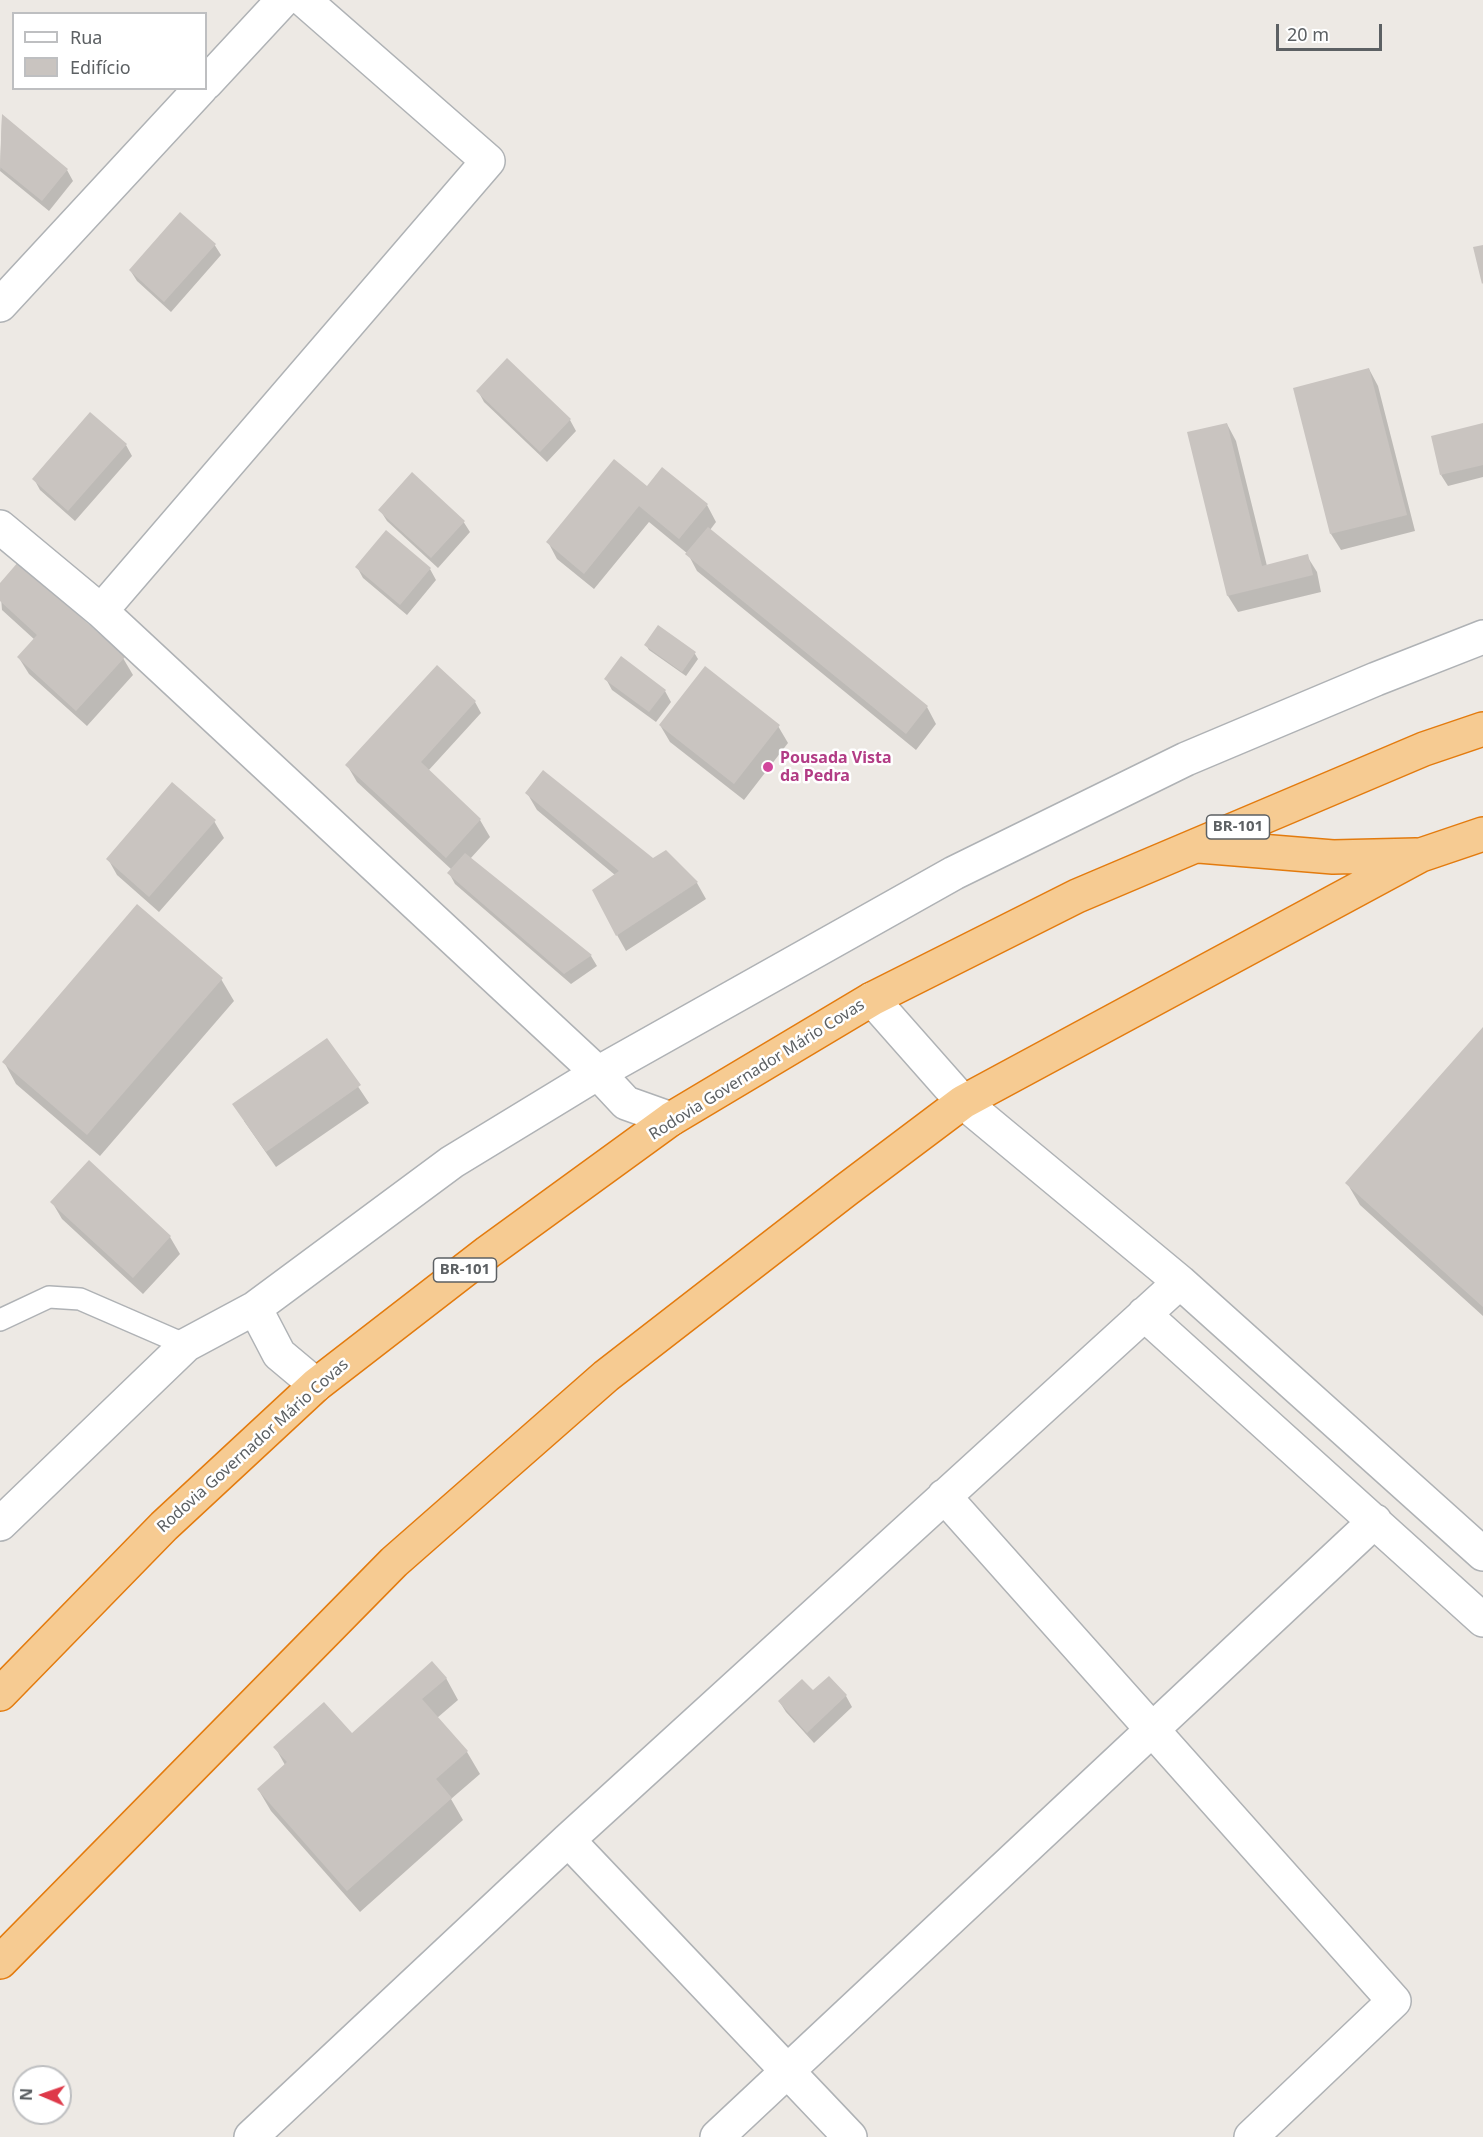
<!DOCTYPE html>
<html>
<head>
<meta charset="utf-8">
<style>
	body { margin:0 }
	#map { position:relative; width:1483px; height:2137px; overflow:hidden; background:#ede9e4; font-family:"Noto Sans",sans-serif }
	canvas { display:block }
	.legend { position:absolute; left:12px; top:12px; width:195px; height:78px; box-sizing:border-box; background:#fff; border:2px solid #bebfc1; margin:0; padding:8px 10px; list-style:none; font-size:18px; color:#5c6063 }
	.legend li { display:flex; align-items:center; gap:12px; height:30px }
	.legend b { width:30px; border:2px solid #bebfc1 }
	.north { position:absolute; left:12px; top:2065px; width:60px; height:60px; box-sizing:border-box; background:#fff; border:2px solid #bebfc1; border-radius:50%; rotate:272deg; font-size:16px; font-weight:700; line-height:24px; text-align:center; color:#5c6063 }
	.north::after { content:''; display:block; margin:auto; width:21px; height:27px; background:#de3949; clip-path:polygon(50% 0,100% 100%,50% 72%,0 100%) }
	.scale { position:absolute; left:1276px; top:24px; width:106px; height:27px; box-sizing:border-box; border:3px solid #5c6063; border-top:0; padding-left:8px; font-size:18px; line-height:21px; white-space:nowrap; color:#5c6063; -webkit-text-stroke:4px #fff; paint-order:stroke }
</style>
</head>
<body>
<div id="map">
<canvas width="1483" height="2137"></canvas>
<ul class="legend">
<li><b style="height:8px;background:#fff"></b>Rua</li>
<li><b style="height:16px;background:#c9c4c0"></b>Edifício</li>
</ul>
<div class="north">N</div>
<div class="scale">20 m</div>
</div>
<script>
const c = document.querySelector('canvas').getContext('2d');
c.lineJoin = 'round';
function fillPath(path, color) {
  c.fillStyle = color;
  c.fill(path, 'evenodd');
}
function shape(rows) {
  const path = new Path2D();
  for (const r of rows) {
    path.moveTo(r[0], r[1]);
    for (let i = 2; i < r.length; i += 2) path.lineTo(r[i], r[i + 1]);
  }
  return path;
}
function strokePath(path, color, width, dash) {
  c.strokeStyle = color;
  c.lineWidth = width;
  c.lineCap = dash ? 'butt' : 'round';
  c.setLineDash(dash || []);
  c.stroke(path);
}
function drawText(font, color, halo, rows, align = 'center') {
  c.font = font + ' "Noto Sans",sans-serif';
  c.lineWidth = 5;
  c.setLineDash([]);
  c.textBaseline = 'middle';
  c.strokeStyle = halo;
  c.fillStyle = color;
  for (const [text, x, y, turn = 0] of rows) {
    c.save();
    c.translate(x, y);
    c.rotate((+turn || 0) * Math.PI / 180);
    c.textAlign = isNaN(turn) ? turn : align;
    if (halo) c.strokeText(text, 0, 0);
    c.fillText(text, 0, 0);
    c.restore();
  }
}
const shadow = shape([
	[2,117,67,170,73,181,49,211,0,171],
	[214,244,221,255,171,312,137,281,130,270],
	[1369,369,1378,386,1415,531,1341,550,1331,534],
	[478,391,570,420,576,431,547,462,484,402],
	[1227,424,1236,441,1267,566,1307,556,1317,572,1321,592,1238,612,1228,596],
	[1483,425,1483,477,1448,486,1441,475],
	[126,445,132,456,75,521,40,490,34,479],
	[647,488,707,505,716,522,710,530,927,707,936,724,916,750,697,571,688,554,649,522,594,589,557,559,548,542],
	[380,510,463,521,470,532,438,568,387,521],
	[357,567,430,569,436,580,407,615,363,578],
	[0,585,123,658,133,675,87,726,29,674,19,658,35,640,2,610],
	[658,628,695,654,698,659,686,676,649,650,646,645],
	[437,667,475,702,481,713,428,771,480,820,490,837,470,859,591,956,597,966,571,984,455,884,449,873,452,870,357,782,347,765],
	[606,679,665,691,671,702,656,722,612,690],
	[660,725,778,726,788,743,744,800,670,742],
	[527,793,653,860,666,851,697,883,706,899,626,951,617,935,615,875,537,810],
	[214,821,224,838,159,912,117,875,108,859],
	[221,979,234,1001,100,1156,16,1084,4,1062],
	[1483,1030,1483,1316,1360,1205,1347,1183],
	[327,1040,369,1103,276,1167,244,1121],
	[89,1162,170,1237,180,1254,143,1294,62,1219,52,1202],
	[446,1678,458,1700,437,1718,467,1752,480,1774,451,1799,463,1820,360,1912,271,1811,258,1789,285,1765,275,1747,352,1735],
	[813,1693,846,1696,852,1707,814,1743,786,1712,779,1701]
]);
const building = shape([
	[2,114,68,169,42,201,0,167],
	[180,212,216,244,164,302,129,270],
	[1483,245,1483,283,1482,284,1473,247],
	[507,358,571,419,540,452,476,391],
	[1369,368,1407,515,1330,534,1293,388],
	[90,412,127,444,68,511,32,479],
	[1227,423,1262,566,1308,554,1313,575,1227,596,1187,432],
	[1483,423,1483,465,1440,475,1431,436],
	[614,459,647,486,662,467,708,504,679,539,639,506,584,574,546,542],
	[412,472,465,521,431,558,378,510],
	[708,527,928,706,906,734,685,554],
	[386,530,431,568,400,605,355,567],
	[19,561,125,657,76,711,17,657,37,635,0,601,0,583],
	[658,625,696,652,682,672,644,645],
	[621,656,666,690,649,712,604,679],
	[437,665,476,701,421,762,481,819,446,858,345,765],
	[705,666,780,725,734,784,659,725],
	[543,770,653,858,666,850,698,882,616,936,592,890,619,871,525,793],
	[172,782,216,820,149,897,106,859],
	[465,853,592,955,564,974,447,873],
	[137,904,223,978,87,1135,2,1062],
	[1483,1027,1483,1307,1345,1183],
	[327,1038,361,1085,266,1152,232,1104],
	[89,1160,171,1236,133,1278,50,1202],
	[432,1661,447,1678,422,1699,468,1751,436,1779,452,1798,347,1891,257,1789,287,1762,273,1747,324,1702,352,1733],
	[829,1676,847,1695,807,1733,778,1701,802,1679,813,1690]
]);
const lane = shape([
	[0,1320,49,1297,80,1299,186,1345]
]);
const street = shape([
	[206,83,283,0],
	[0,305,201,88],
	[0,527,101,611,598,1073,626,1103,671,1119],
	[101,611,488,161,304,0],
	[872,999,963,1102,1180,1282,1483,1554],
	[255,1308,279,1354,316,1385],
	[1144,1314,1483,1620],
	[944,1496,1394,2001,1251,2137],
	[0,1524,186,1345,255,1308,452,1162,598,1073,954,873,1186,759,1376,679,1483,637],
	[568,1840,850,2137],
	[251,2137,568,1840,1180,1282],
	[717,2137,1375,1521]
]);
const highway = shape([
	[1199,846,1333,857,1416,855],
	[0,1694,164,1526,316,1385,488,1252,671,1119,872,999,1077,896,1424,749,1483,729],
	[0,1962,394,1562,606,1376,846,1190,963,1102,1421,855,1483,834]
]);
const markers = [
	[768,767,6,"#d1479c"]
];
const shields = [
	[1238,827,63],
	[465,1270,63]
];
const shieldNames = [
	["BR-101",1238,827],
	["BR-101",465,1270]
];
const hotelNames = [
	["Pousada Vista",780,758],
	["da Pedra",780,776]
];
const streetNames = [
	["Rodovia Governador Mário Covas",757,1070,-32],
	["Rodovia Governador Mário Covas",253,1446,-42]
];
fillPath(shadow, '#0003');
fillPath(building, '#c9c4c0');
strokePath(lane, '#afb2b5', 24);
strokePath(street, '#afb2b5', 36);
strokePath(highway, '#e37b0e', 36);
strokePath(lane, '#fff', 21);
strokePath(street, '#fff', 33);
strokePath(highway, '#f6cb92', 33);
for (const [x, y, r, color] of markers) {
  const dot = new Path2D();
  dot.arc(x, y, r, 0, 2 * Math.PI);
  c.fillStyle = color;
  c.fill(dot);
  strokePath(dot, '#fff', 2);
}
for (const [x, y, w] of shields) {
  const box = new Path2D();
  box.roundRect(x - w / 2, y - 12, w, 24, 4.5);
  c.fillStyle = '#fff';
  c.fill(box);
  strokePath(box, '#5c6063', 1.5);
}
drawText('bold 15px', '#5c6063', null, shieldNames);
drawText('bold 16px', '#b23c85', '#fff', hotelNames, 'left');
drawText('16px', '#5c6063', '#fff', streetNames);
</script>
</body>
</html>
